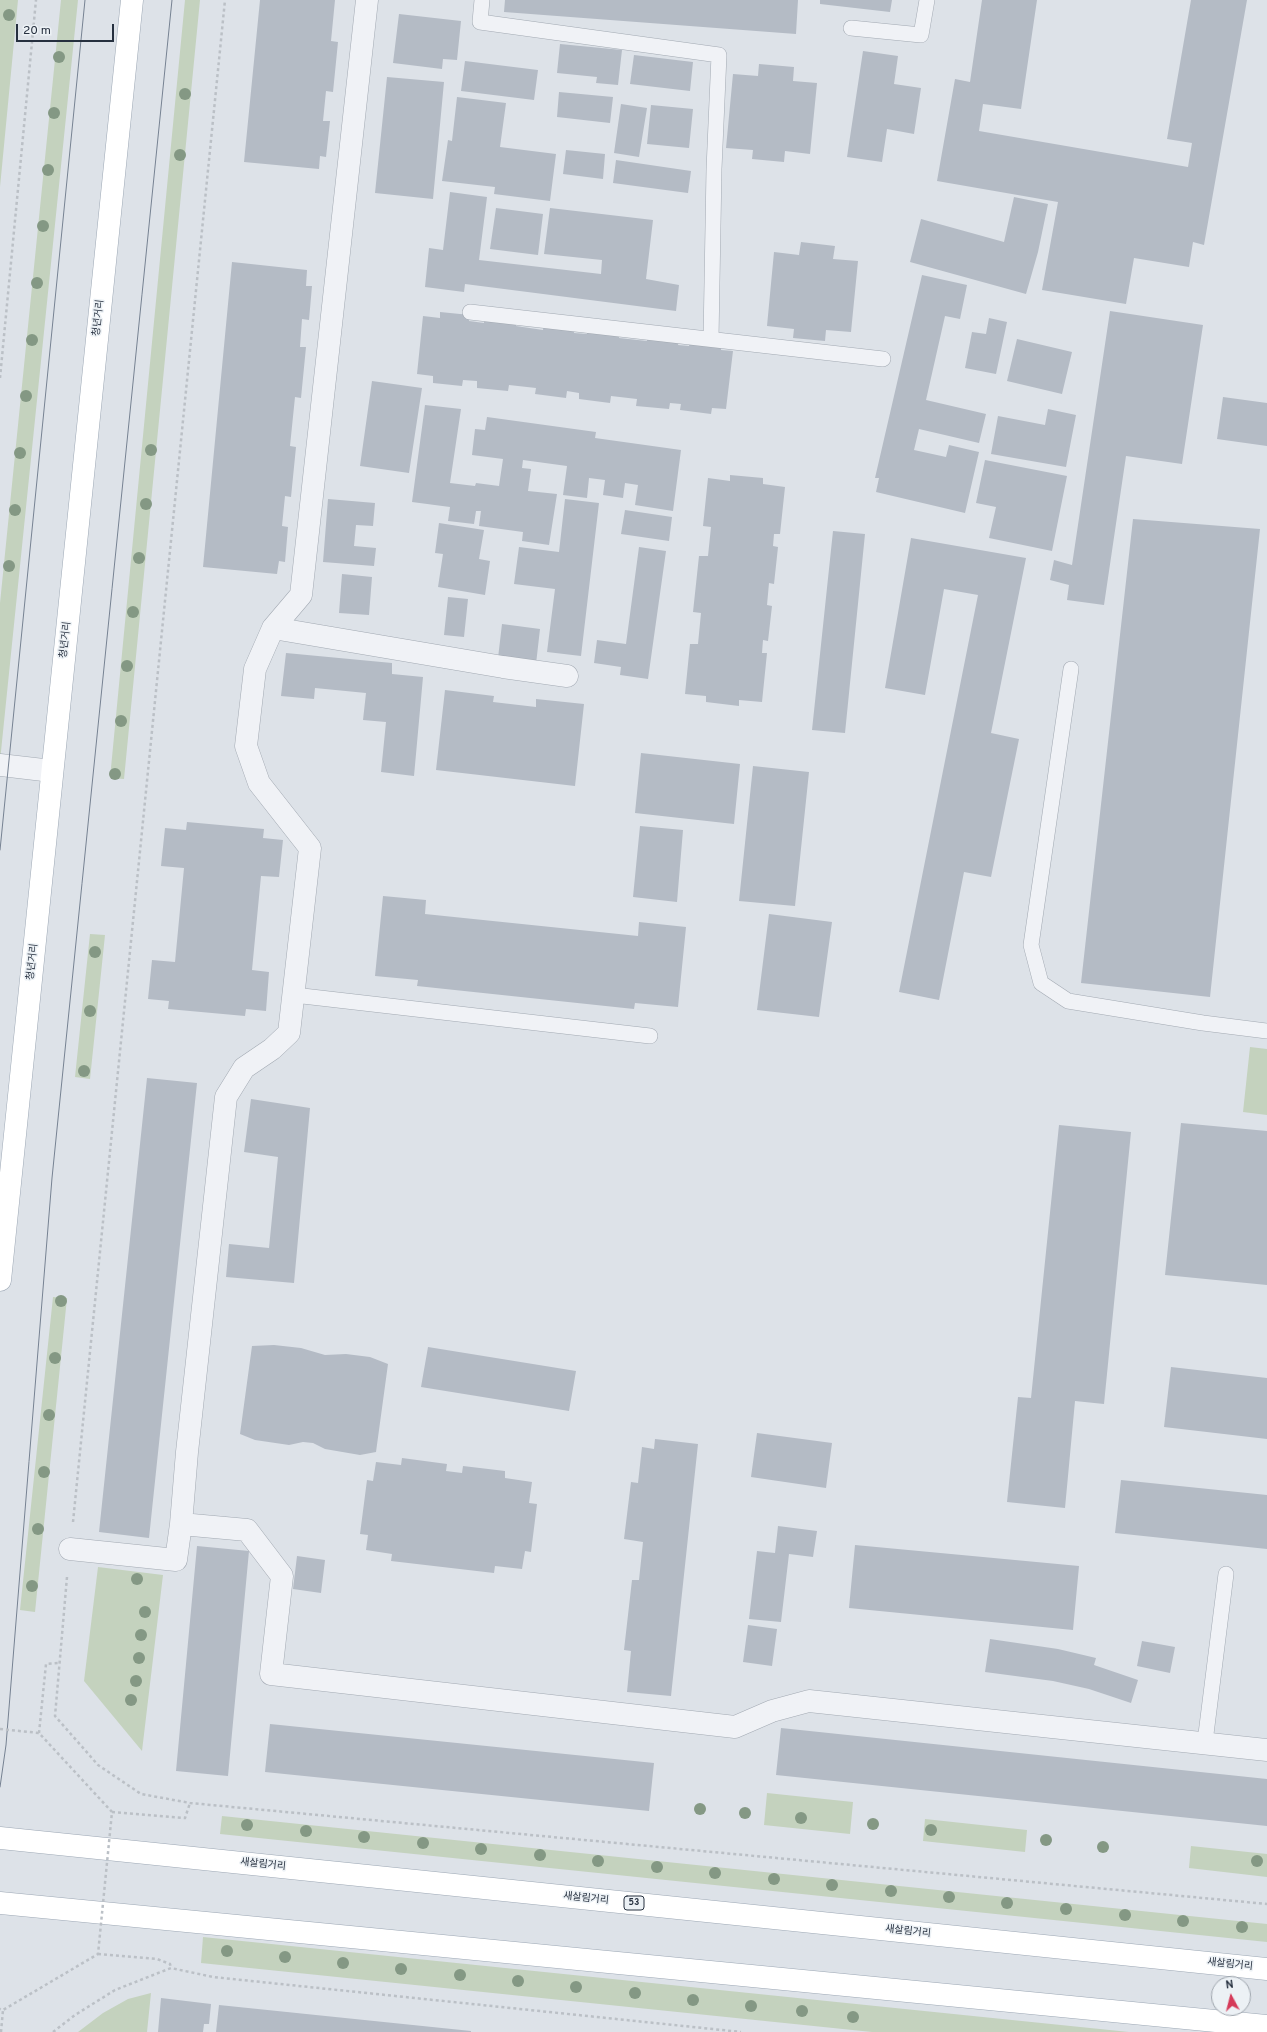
<!DOCTYPE html>
<html>
<head>
<meta charset="utf-8">
<style>
	body { margin:0 }
	#map { position:relative; width:1267px; height:2032px; overflow:hidden; background:#dde2e8; font-family:Overpass,sans-serif }
	canvas { display:block }
	.north { position:absolute; left:1211px; top:1976px; width:40px; height:40px; box-sizing:border-box; background:#ecf1f5; border:1px solid #9da4ac; border-radius:50%; rotate:353deg; font-size:11px; font-weight:700; line-height:16px; text-align:center; color:#26303f }
	.north::after { content:''; display:block; margin:auto; width:14px; height:18px; background:#d53a59; clip-path:polygon(50% 0,100% 100%,50% 72%,0 100%) }
	.scale { position:absolute; left:16px; top:24px; width:98px; height:18px; box-sizing:border-box; border:2px solid #26303f; border-top:0; padding-left:5px; font-size:12px; line-height:14px; white-space:nowrap; color:#26303f; -webkit-text-stroke:3px #ecf1f5; paint-order:stroke }
</style>
</head>
<body>
<div id="map">
<canvas width="1267" height="2032"></canvas>
<div class="north">N</div>
<div class="scale">20 m</div>
</div>
<script>
const c = document.querySelector('canvas').getContext('2d');
c.lineJoin = 'round';
function fillPath(path, color) {
  c.fillStyle = color;
  c.fill(path, 'evenodd');
}
function shape(rows) {
  const path = new Path2D();
  for (const r of rows) {
    path.moveTo(r[0], r[1]);
    for (let i = 2; i < r.length; i += 2) path.lineTo(r[i], r[i + 1]);
  }
  return path;
}
function strokePath(path, color, width, dash) {
  c.strokeStyle = color;
  c.lineWidth = width;
  c.lineCap = dash ? 'butt' : 'round';
  c.setLineDash(dash || []);
  c.stroke(path);
}
function drawText(font, color, halo, rows, align = 'center') {
  c.font = font + ' Overpass,"Noto Sans KR",sans-serif';
  c.lineWidth = 3;
  c.setLineDash([]);
  c.textBaseline = 'middle';
  c.strokeStyle = halo;
  c.fillStyle = color;
  for (const [text, x, y, turn = 0] of rows) {
    c.save();
    c.translate(x, y);
    c.rotate((+turn || 0) * Math.PI / 180);
    c.textAlign = isNaN(turn) ? turn : align;
    if (halo) c.strokeText(text, 0, 0);
    c.fillText(text, 0, 0);
    c.restore();
  }
}
const green = shape([
	[0,0,18,0,0,187],
	[61,0,78,0,0,761,0,603],
	[185,0,200,0,124,779,110,778],
	[90,934,105,935,90,1079,75,1077],
	[1250,1047,1267,1049,1267,1115,1243,1112],
	[53,1297,67,1298,35,1612,20,1610],
	[98,1567,163,1575,142,1751,84,1681],
	[767,1793,853,1802,850,1834,764,1825],
	[222,1816,1267,1924,1267,1942,220,1834],
	[925,1819,1027,1830,1025,1852,923,1841],
	[1191,1846,1267,1854,1267,1877,1189,1868],
	[203,1937,1129,2032,872,2032,201,1963],
	[151,1993,147,2032,78,2032,103,2013,128,1999]
]);
const building = shape([
	[260,0,335,0,331,41,338,42,333,92,326,91,323,121,330,121,326,157,320,156,319,169,244,162],
	[505,0,798,0,796,34,504,12],
	[820,0,892,0,890,12,820,4],
	[982,0,1037,0,1021,109,983,104,979,131,1188,167,1192,143,1167,139,1191,0,1247,0,1204,245,1193,242,1189,267,1134,258,1126,304,1042,290,1058,202,937,181,955,79,970,82],
	[399,14,461,21,457,60,443,59,442,69,393,63],
	[560,44,622,50,618,85,596,83,597,77,557,73],
	[863,51,898,56,894,84,921,88,914,134,887,129,882,162,847,157],
	[634,55,693,62,690,91,630,84],
	[465,61,538,70,534,100,461,91],
	[759,64,794,67,793,81,817,83,810,154,785,151,784,162,752,159,753,150,726,148,733,74,758,76],
	[387,77,444,82,433,199,375,193],
	[559,92,613,97,610,123,557,117],
	[457,97,506,103,500,147,556,154,550,201,494,194,495,187,442,181,448,140,452,141],
	[621,104,647,108,639,157,614,153],
	[651,105,693,109,689,148,647,144],
	[566,150,605,154,603,179,563,174],
	[616,160,691,171,688,193,613,183],
	[450,192,487,197,479,260,601,274,602,260,544,254,550,208,653,220,646,279,679,285,676,311,465,284,464,292,425,287,429,248,443,250],
	[1014,197,1048,204,1038,252,1026,294,910,262,921,219,1004,242],
	[496,208,543,214,538,255,490,249],
	[801,242,835,246,833,259,858,261,851,332,826,330,825,341,793,338,794,329,767,326,774,252,799,255],
	[232,262,307,270,306,286,312,286,309,320,302,319,300,347,306,347,301,398,295,397,290,446,296,447,291,497,285,496,282,526,288,527,285,562,279,561,277,574,203,567],
	[922,275,967,285,960,319,945,316,926,400,986,414,979,443,919,429,914,450,946,457,949,445,979,452,965,513,876,492,879,478,875,478],
	[1110,311,1203,325,1182,464,1126,456,1104,605,1067,600,1069,585,1050,580,1054,560,1072,565],
	[440,312,470,315,469,321,484,323,484,317,516,320,516,326,543,330,544,323,575,327,574,333,587,334,587,328,620,332,619,338,647,341,647,335,679,338,678,345,689,346,690,340,721,343,721,350,733,351,726,409,712,408,711,414,680,410,681,404,670,403,669,409,636,406,637,399,611,396,610,403,579,399,579,393,567,391,566,398,535,394,536,388,509,385,508,391,477,388,477,381,463,380,462,386,433,383,433,376,417,374,423,316,440,318],
	[989,318,1007,322,996,374,965,368,972,332,986,334],
	[1017,339,1072,352,1062,394,1007,381],
	[372,381,422,388,409,473,360,466],
	[1223,397,1267,403,1267,446,1217,439],
	[425,405,461,409,450,483,475,486,476,483,499,486,503,459,472,455,475,429,485,430,487,417,596,432,595,438,681,450,673,511,635,505,638,485,625,483,623,498,603,495,605,480,589,478,587,498,563,495,567,466,523,460,522,468,531,469,528,491,557,494,549,545,522,541,523,532,479,526,481,511,476,511,474,524,448,521,450,507,412,502],
	[1048,409,1076,415,1066,467,991,454,998,416,1045,425],
	[985,460,1067,476,1052,551,989,538,996,507,976,503],
	[730,475,763,478,763,484,785,487,780,534,774,534,773,546,778,547,774,584,769,583,767,605,772,606,768,641,763,640,762,653,767,653,762,702,739,700,739,706,706,702,706,696,685,694,690,644,698,644,701,613,693,612,699,556,708,556,711,527,703,526,708,478,730,481],
	[328,499,375,503,373,526,356,525,354,546,376,548,374,566,323,562],
	[565,499,599,503,581,656,547,652,555,589,514,584,519,547,559,552],
	[625,510,672,517,669,541,621,534],
	[1133,519,1260,529,1210,997,1081,983],
	[439,523,484,530,479,559,490,561,485,595,438,587,443,554,435,553],
	[833,531,865,534,845,733,812,730],
	[911,538,1026,558,991,733,1019,739,991,877,964,872,939,1000,899,992,978,595,944,589,925,695,885,688],
	[639,547,666,551,648,679,620,675,621,667,594,663,597,640,626,644],
	[342,574,372,577,369,615,339,613],
	[448,597,468,599,464,637,444,635],
	[502,624,540,629,536,664,498,658],
	[286,653,392,663,392,674,423,677,414,776,381,772,386,722,363,720,366,693,315,688,314,699,281,696],
	[445,690,494,696,493,702,536,707,536,699,584,704,575,786,436,770],
	[641,753,740,764,734,824,635,813],
	[753,766,809,772,795,906,739,901],
	[187,822,264,829,263,838,283,840,279,877,261,876,252,970,269,972,266,1011,246,1009,245,1016,168,1009,169,1001,148,999,152,960,175,962,184,868,161,866,165,828,186,830],
	[640,826,683,830,677,902,633,897],
	[383,896,426,900,425,914,638,936,639,922,686,927,678,1007,635,1003,634,1009,417,986,418,980,375,976],
	[769,914,832,922,819,1017,757,1010],
	[147,1078,197,1083,149,1538,99,1532],
	[251,1099,310,1108,294,1283,226,1277,229,1244,269,1248,278,1157,244,1152],
	[1181,1123,1267,1131,1267,1285,1165,1275],
	[1059,1125,1131,1132,1104,1404,1075,1401,1065,1508,1007,1502,1018,1397,1031,1398],
	[274,1345,301,1348,325,1355,346,1354,370,1357,388,1364,376,1452,360,1455,325,1449,313,1443,303,1442,289,1445,255,1440,240,1434,252,1346],
	[428,1347,576,1371,569,1411,421,1387],
	[1171,1367,1267,1378,1267,1439,1164,1427],
	[757,1433,832,1443,826,1488,751,1477],
	[655,1439,698,1444,671,1696,627,1692,631,1651,624,1650,632,1580,639,1580,643,1542,624,1539,631,1482,638,1483,642,1447,654,1449],
	[402,1458,447,1464,446,1471,462,1473,463,1466,505,1471,505,1478,532,1482,529,1503,537,1504,531,1552,525,1551,522,1569,495,1566,494,1573,391,1561,392,1554,366,1550,368,1535,360,1534,367,1480,373,1481,376,1462,401,1465],
	[1121,1480,1267,1495,1267,1549,1115,1533],
	[778,1526,817,1531,813,1557,789,1554,781,1622,749,1619,757,1551,775,1553],
	[855,1545,1079,1566,1073,1630,849,1608],
	[197,1546,249,1551,228,1776,176,1771],
	[297,1556,325,1560,321,1593,293,1589],
	[748,1625,777,1629,772,1666,743,1662],
	[990,1639,1058,1649,1096,1658,1094,1665,1138,1680,1131,1703,1089,1689,1053,1681,985,1672],
	[1142,1641,1175,1647,1170,1673,1137,1666],
	[270,1724,654,1763,649,1811,265,1772],
	[781,1728,1267,1779,1267,1826,776,1775],
	[161,1998,211,2004,209,2024,204,2024,203,2032,158,2032],
	[219,2005,471,2031,471,2032,216,2032]
]);
const path = shape([
	[0,378,36,0],
	[73,1522,225,0],
	[67,1577,55,1716,98,1765,141,1794,190,1803,1267,1904],
	[39,1733,46,1664,59,1663],
	[112,1812,185,1818,190,1803],
	[98,1954,157,1959,170,1964,171,1968],
	[1,2032,3,2010],
	[53,2032,75,2015,115,1990,171,1968,213,1977,741,2032]
]);
const lane = shape([
	[482,0,480,22,719,55,714,169,711,339],
	[851,28,921,35,927,0],
	[470,312,883,359],
	[1071,669,1031,945,1041,983,1068,1001,1203,1023,1267,1031],
	[294,995,650,1036],
	[1205,1742,1226,1574]
]);
const street = shape([
	[367,0,301,595,273,628,255,669,246,746,259,783,310,848,289,1033,272,1049,244,1068,226,1097,187,1452,181,1524,247,1530,282,1576,271,1674,735,1727,772,1711,809,1701,1267,1750],
	[273,628,503,667,567,676],
	[0,765,52,771],
	[70,1549,176,1560,181,1524]
]);
const primary = shape([
	[0,1280,132,0],
	[0,1838,1267,1969],
	[0,1903,1267,2026]
]);
const tram = shape([
	[0,850,85,0],
	[0,1787,6,1745,52,1178,172,0]
]);
const pathBridge = shape([
	[0,1729,39,1733,112,1812,98,1954,3,2010,0,2009]
]);
const trees = [
	[9,15],
	[59,57],
	[185,94],
	[54,113],
	[180,155],
	[48,170],
	[43,226],
	[37,283],
	[32,340],
	[26,396],
	[151,450],
	[20,453],
	[146,504],
	[15,510],
	[139,558],
	[9,566],
	[133,612],
	[127,666],
	[121,721],
	[115,774],
	[95,952],
	[90,1011],
	[84,1071],
	[61,1301],
	[55,1358],
	[49,1415],
	[44,1472],
	[38,1529],
	[137,1579],
	[32,1586],
	[145,1612],
	[141,1635],
	[139,1658],
	[136,1681],
	[131,1700],
	[700,1809],
	[745,1813],
	[801,1818],
	[873,1824],
	[247,1825],
	[931,1830],
	[306,1831],
	[364,1837],
	[1046,1840],
	[423,1843],
	[1103,1847],
	[481,1849],
	[540,1855],
	[598,1861],
	[1257,1861],
	[657,1867],
	[715,1873],
	[774,1879],
	[832,1885],
	[891,1891],
	[949,1897],
	[1007,1903],
	[1066,1909],
	[1125,1915],
	[1183,1921],
	[1242,1927],
	[227,1951],
	[285,1957],
	[343,1963],
	[401,1969],
	[460,1975],
	[518,1981],
	[576,1987],
	[635,1993],
	[693,2000],
	[751,2006],
	[802,2011],
	[853,2017]
];
const shields = [
	[634,1903,20]
];
const shieldNames = [
	["53",634,1903]
];
const streetNames = [
	["청년거리",99,318,-84],
	["청년거리",66,640,-84],
	["청년거리",33,962,-84],
	["새살림거리",263,1865,6],
	["새살림거리",586,1899,6],
	["새살림거리",908,1932,6],
	["새살림거리",1230,1965,6]
];
fillPath(green, '#c4d2be');
fillPath(building, '#b4bbc5');
strokePath(lane, '#a2a9b2', 16);
strokePath(street, '#a2a9b2', 23);
strokePath(primary, '#9ca7b4', 23);
strokePath(path, '#bbc0c6', 2.5, [3, 3]);
strokePath(lane, '#f0f2f6', 15);
strokePath(street, '#f0f2f6', 22);
strokePath(primary, '#fff', 22);
strokePath(tram, '#768292', 1);
strokePath(pathBridge, '#bbc0c6', 2.5, [3, 3]);
c.fillStyle = '#849884';
for (const [x, y] of trees) {
  c.beginPath();
  c.arc(x, y, 6, 0, 2 * Math.PI);
  c.fill();
}
for (const [x, y, w] of shields) {
  const box = new Path2D();
  box.roundRect(x - w / 2, y - 7, w, 14, 3);
  c.fillStyle = '#ecf1f5';
  c.fill(box);
  strokePath(box, '#26303f', 1);
}
drawText('bold 9px', '#26303f', null, shieldNames);
drawText('10px', '#26303f', '#ecf1f5', streetNames);
</script>
</body>
</html>
